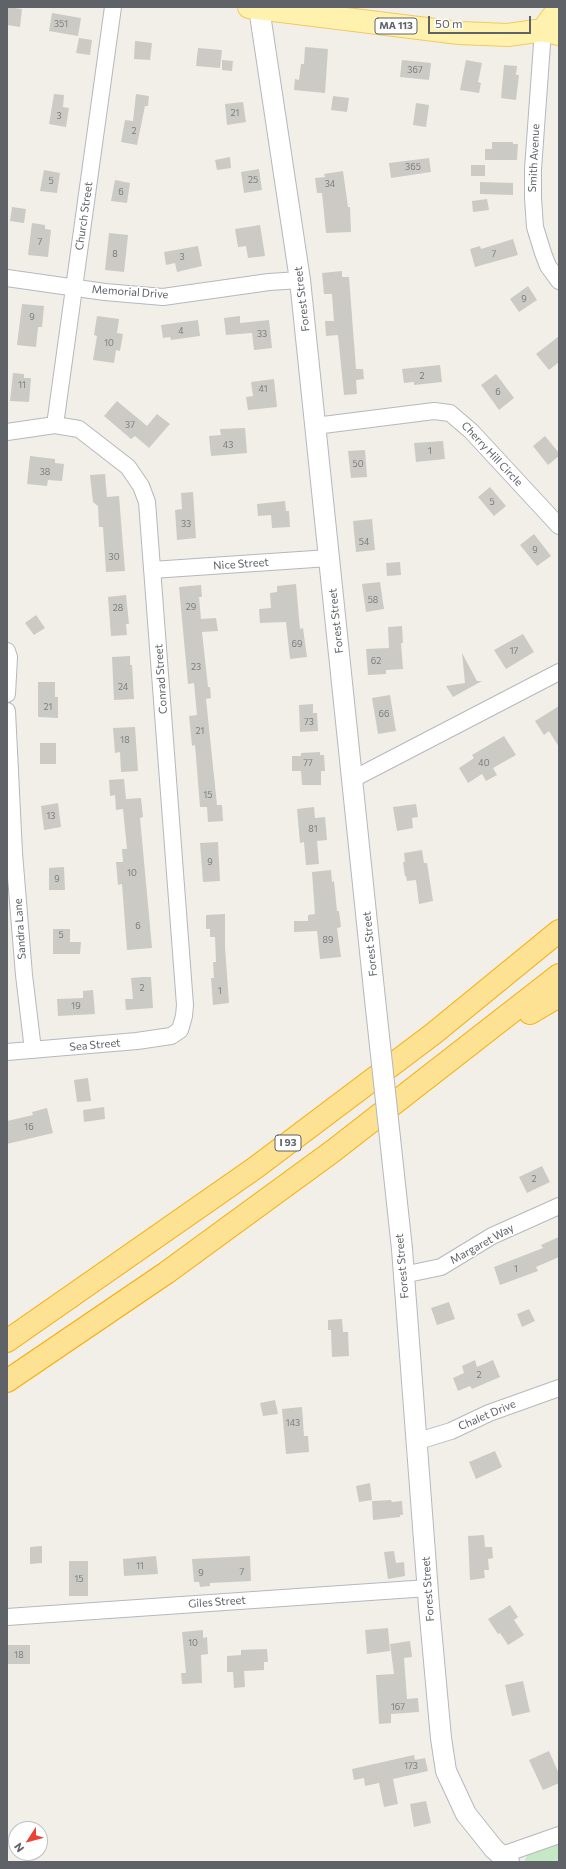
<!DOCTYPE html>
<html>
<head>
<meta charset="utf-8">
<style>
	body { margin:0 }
	#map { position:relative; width:566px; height:1869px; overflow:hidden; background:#f1efe8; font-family:Commissioner,sans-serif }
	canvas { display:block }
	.frame { position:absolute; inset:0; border:8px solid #5f6368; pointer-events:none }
	.north { position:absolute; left:8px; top:1821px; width:40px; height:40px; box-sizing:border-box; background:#fff; border:1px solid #bfc1c3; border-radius:50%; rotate:234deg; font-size:11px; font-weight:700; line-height:16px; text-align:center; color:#5f6368 }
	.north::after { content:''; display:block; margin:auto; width:14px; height:18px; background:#ea4335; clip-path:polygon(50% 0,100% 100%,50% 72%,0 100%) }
	.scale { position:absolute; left:428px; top:16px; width:103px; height:18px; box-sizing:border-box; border:2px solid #5f6368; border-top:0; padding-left:5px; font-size:12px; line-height:14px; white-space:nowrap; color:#5f6368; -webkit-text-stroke:3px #fff; paint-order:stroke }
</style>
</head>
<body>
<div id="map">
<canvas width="566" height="1869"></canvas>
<div class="frame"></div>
<div class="north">N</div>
<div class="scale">50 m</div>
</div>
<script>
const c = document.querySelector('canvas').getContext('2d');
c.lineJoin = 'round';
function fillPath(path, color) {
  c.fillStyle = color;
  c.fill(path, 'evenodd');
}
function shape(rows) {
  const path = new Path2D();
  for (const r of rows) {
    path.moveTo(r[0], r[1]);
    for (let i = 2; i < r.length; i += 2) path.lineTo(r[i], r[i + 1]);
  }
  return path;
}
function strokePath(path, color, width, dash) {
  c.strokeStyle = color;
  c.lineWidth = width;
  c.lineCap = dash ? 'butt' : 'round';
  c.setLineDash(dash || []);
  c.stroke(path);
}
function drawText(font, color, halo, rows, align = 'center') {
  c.font = font + ' Commissioner,sans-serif';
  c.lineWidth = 3.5;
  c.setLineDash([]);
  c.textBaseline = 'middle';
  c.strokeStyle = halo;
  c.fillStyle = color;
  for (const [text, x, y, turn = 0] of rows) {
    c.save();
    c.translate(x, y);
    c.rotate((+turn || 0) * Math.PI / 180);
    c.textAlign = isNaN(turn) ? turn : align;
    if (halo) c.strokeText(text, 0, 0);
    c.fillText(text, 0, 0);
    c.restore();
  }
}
const green = shape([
	[559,1842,559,1862,524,1862,527,1855]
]);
const building = shape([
	[7,7,22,9,20,27,7,25],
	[52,13,81,18,78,36,49,31],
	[79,38,92,40,90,55,76,53],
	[135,41,152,43,150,60,134,59],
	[305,47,328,49,325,93,294,90,295,79,299,80,301,64,304,64],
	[198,48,222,50,220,68,196,66],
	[222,60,233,61,232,71,222,70],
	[402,60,431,63,429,80,400,77],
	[466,60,482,63,478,82,481,83,479,93,460,90],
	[504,65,517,66,516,75,519,75,516,100,501,98],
	[54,94,64,95,63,107,69,108,66,127,49,124],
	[136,94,149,96,148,106,145,106,137,145,121,142,125,120,133,121],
	[333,96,349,98,347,112,331,110],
	[243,102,246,122,227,125,225,104],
	[416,103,429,105,426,127,413,125],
	[492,142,513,142,513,144,518,144,517,160,485,160,485,149,492,149],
	[230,157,231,168,217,170,215,160],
	[429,158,431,172,391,178,389,163],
	[471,165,485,165,485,176,471,176],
	[259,169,262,190,244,193,241,172],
	[44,170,60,173,57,193,40,191],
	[343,171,348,207,350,207,351,232,326,233,322,193,317,193,315,178,325,177,324,174],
	[115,180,130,183,127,203,111,201],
	[480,182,513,183,513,195,480,194],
	[487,199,489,210,473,212,472,201],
	[12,207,26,209,24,223,10,221],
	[32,223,45,225,45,229,51,230,48,257,28,255],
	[260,225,265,256,248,258,246,246,238,247,235,229],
	[109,233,128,235,124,272,105,270],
	[513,239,518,255,475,267,470,249,480,246,481,249],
	[198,246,202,266,177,272,175,263,166,265,164,252],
	[342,271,342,277,349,277,356,369,363,369,364,379,356,380,357,394,344,395,338,335,326,336,325,321,334,321,332,294,324,294,322,273],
	[528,286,537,300,519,312,510,299],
	[22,304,44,306,42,327,38,327,36,347,17,345],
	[97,316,119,319,117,333,123,334,120,351,116,350,114,363,93,360,97,336,94,335],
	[240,316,240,323,269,320,272,348,254,350,252,333,226,335,224,318],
	[198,320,200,336,171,340,170,337,163,338,161,325],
	[559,336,559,362,549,370,536,354],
	[440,365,442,382,414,385,414,382,404,383,402,369],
	[13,373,24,374,24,378,31,378,29,402,10,401],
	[496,374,514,398,499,410,481,385],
	[274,379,277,407,248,410,246,397,253,396,251,382],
	[117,401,147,426,157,414,170,424,149,448,135,436,131,439,104,416],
	[245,428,247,453,211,456,209,436,221,435,220,429],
	[545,436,559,453,559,456,548,465,533,446],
	[443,441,445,459,416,462,414,443],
	[365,450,367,477,351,478,348,451],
	[30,456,55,459,55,463,64,464,62,481,48,480,47,486,27,484],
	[105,474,107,497,119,496,125,571,106,572,103,527,99,527,98,506,93,502,90,475],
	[490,487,506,506,494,516,478,497],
	[193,492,196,538,177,540,175,510,182,509,181,493],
	[285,501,286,511,289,511,290,527,272,528,271,515,258,516,257,504],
	[372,519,375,550,356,552,353,521],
	[534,534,551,556,537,566,520,545],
	[400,562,401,575,387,576,386,563],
	[380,582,384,609,366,612,362,584],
	[296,584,300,629,303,628,307,657,290,659,286,622,260,623,259,609,271,608,270,593,277,592,277,586],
	[201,585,202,597,199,597,201,619,216,618,218,631,202,632,208,687,210,687,211,698,206,699,214,776,217,805,222,805,223,821,208,822,207,807,200,807,195,745,192,746,189,716,197,715,194,683,188,684,179,587],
	[126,595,129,624,126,624,127,635,111,636,108,597],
	[36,615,45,628,34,635,25,623],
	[402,626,403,643,401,643,403,669,386,670,386,674,368,675,366,649,389,648,388,627],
	[523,634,534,652,506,669,494,650],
	[462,653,477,681,482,681,453,697,446,686,465,683],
	[130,656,130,665,132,665,134,699,114,700,112,657],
	[38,682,55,682,55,697,58,697,58,718,38,717],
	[390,695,396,731,378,734,372,698],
	[313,704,313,713,317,713,318,731,300,732,299,705],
	[559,706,559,747,549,731,544,735,535,721],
	[135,727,138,771,121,772,120,752,115,753,113,728],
	[504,736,516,755,493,768,497,775,486,781,482,774,468,783,459,768,474,758,472,755],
	[40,743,56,743,56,764,40,764],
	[320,752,320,755,324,755,325,771,321,771,321,785,302,785,301,771,292,771,292,756,301,756,301,753],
	[124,779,126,799,141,798,143,817,140,818,152,948,127,950,122,884,118,885,116,862,123,862,122,849,127,849,123,809,116,810,115,795,110,796,109,780],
	[58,803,61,827,44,830,41,806],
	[416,804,418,817,412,818,413,828,397,831,393,807],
	[314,807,315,818,325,817,327,840,317,841,319,864,306,865,304,842,300,843,297,809],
	[218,842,220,881,203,882,200,843],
	[422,850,424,863,427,863,433,901,419,904,416,880,407,881,406,876,405,876,403,862,405,862,404,853],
	[64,867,65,890,49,890,49,868],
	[331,870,332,882,334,881,337,911,339,911,341,927,337,928,341,957,320,959,317,931,294,932,294,921,308,921,308,915,315,914,312,872],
	[225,914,225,947,229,1003,213,1005,211,978,214,978,213,962,216,962,215,937,210,937,210,929,206,929,206,915],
	[53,929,70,929,70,942,81,942,80,954,53,954],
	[143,977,151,977,153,1008,126,1010,125,999,133,999,131,978],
	[93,990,95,1014,58,1016,57,999,83,998,83,991],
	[88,1078,91,1101,77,1102,74,1080],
	[104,1107,105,1119,84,1122,83,1110],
	[47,1108,53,1133,7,1144,7,1121,33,1115,32,1112],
	[542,1166,550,1182,527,1193,519,1177],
	[559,1237,559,1257,536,1267,538,1271,500,1285,494,1267,543,1248,541,1245],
	[449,1302,455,1319,437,1325,431,1308],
	[529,1309,535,1321,522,1327,517,1314],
	[342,1319,343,1332,348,1332,349,1356,332,1357,331,1330,328,1330,328,1320],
	[475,1360,477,1367,493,1360,500,1377,472,1389,470,1386,458,1391,453,1378,464,1373,462,1366],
	[275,1400,278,1414,263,1416,260,1403],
	[302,1407,304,1436,308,1436,309,1452,286,1454,282,1409],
	[495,1451,502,1467,476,1479,469,1462],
	[370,1483,372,1500,359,1502,356,1486],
	[391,1500,392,1502,402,1501,403,1515,400,1515,400,1517,373,1520,372,1501],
	[484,1535,485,1547,492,1547,493,1558,488,1559,489,1570,484,1570,485,1578,470,1580,468,1536],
	[42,1546,42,1563,30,1564,30,1547],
	[394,1551,396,1563,404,1562,405,1576,388,1579,384,1552],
	[156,1556,158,1574,124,1576,123,1559],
	[250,1556,251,1581,210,1583,210,1586,200,1587,199,1582,194,1582,192,1559],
	[69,1561,88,1561,88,1596,69,1596],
	[510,1605,518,1617,514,1620,524,1635,508,1645,500,1633,498,1634,488,1619],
	[388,1628,390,1651,367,1654,365,1630],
	[203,1630,203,1638,207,1637,208,1654,201,1655,202,1683,182,1684,181,1673,186,1673,182,1632],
	[410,1641,412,1657,404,1658,407,1699,418,1698,419,1712,391,1714,391,1723,379,1724,376,1675,394,1674,390,1644],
	[7,1645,30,1645,30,1664,7,1664],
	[267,1649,268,1662,264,1662,264,1670,244,1671,245,1687,234,1688,233,1672,227,1672,227,1656,241,1655,241,1650],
	[523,1681,530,1712,512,1716,505,1685],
	[549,1751,559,1774,559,1783,543,1790,529,1760],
	[414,1755,415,1760,425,1758,428,1771,393,1779,398,1804,384,1807,379,1783,365,1786,364,1778,354,1780,352,1769],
	[426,1801,431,1823,414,1827,410,1804]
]);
const minor = shape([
	[543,30,533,169,533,198,535,227,543,253,548,266,559,281],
	[7,278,105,292,163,297,269,282,300,280],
	[55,425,113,7],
	[315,426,434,411,450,413,471,431,559,526],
	[7,432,55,425,79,429,128,467,141,486,147,502,185,1005,184,1016,180,1030,171,1036,137,1041,7,1052],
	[152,570,329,558],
	[7,651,9,657,7,694],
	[7,711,14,853,24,975,33,1050],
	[353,779,559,672],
	[403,1275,441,1267,492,1236,559,1206],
	[415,1442,451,1431,489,1413,559,1388],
	[7,1617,428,1588],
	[502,1855,559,1835]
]);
const tertiary = shape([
	[259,8,300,280,374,990],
	[402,1249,429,1606,441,1738,446,1771,466,1814,494,1849,509,1862]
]);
const primary = shape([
	[249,7,459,33,508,35,543,30,559,34],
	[543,30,553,16,559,14]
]);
const motorway = shape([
	[530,1013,559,996],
	[7,1341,255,1168,433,1034,559,931],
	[7,1381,166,1273,333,1151,559,975]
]);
const tertiaryBridge = shape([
	[374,990,402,1249]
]);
const numberNames = [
	["351",61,24],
	["367",415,70],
	["21",235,113],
	["3",59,116],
	["2",134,131],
	["365",413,167],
	["25",253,180],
	["5",51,181],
	["34",330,184],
	["6",121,192],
	["7",40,242],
	["8",115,254],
	["7",494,254],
	["3",182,257],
	["9",524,299],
	["9",32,317],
	["4",181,331],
	["33",262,334],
	["10",109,343],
	["2",422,376],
	["11",22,385],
	["41",263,389],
	["6",498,392],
	["37",130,425],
	["43",228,445],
	["1",430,451],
	["50",358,464],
	["38",45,472],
	["5",492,502],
	["33",186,524],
	["54",364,542],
	["9",535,550],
	["30",114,557],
	["58",373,600],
	["29",191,607],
	["28",118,608],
	["69",297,644],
	["17",514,651],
	["62",376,661],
	["23",196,667],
	["24",123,687],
	["21",48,707],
	["66",384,714],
	["73",309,722],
	["21",200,731],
	["18",125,740],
	["77",308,763],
	["40",484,763],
	["15",208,795],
	["13",51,816],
	["81",313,829],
	["9",210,862],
	["10",132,873],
	["9",57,879],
	["6",138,926],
	["5",61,935],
	["89",328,940],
	["2",142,988],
	["1",220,991],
	["19",76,1006],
	["16",29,1127],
	["2",534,1179],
	["1",516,1269],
	["2",479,1375],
	["143",293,1423],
	["11",140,1566],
	["7",242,1572],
	["9",201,1573],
	["15",79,1579],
	["10",193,1643],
	["18",19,1655],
	["167",398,1707],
	["173",411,1766]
];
const shields = [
	[396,26,42],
	[288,1143,26]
];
const shieldNames = [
	["MA 113",396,26],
	["I 93",288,1143]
];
const streetNames = [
	["Smith Avenue",534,158,-87],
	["Church Street",84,216,-82],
	["Memorial Drive",130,292,4],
	["Forest Street",302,299,-97],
	["Cherry Hill Circle",492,454,47],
	["Nice Street",241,564,-4],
	["Forest Street",336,621,-96],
	["Conrad Street",161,679,-94],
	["Sandra Lane",20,929,-94],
	["Forest Street",370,944,-96],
	["Sea Street",95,1045,-5],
	["Margaret Way",482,1244,-29],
	["Forest Street",402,1266,-95],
	["Chalet Drive",487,1415,-23],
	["Forest Street",428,1589,-94],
	["Giles Street",217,1602,-4]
];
fillPath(green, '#c5e8c5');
fillPath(building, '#cccac5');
strokePath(minor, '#b5b8bc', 18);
strokePath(tertiary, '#b5b8bc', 22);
strokePath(primary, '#f2c960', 24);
strokePath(motorway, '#f9ab00', 24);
strokePath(minor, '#fff', 16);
strokePath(tertiary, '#fff', 20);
strokePath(primary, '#fff2af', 22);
strokePath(motorway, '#fde293', 22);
strokePath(tertiaryBridge, '#b5b8bc', 22, []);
strokePath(tertiaryBridge, '#fff', 20);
drawText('9px', '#7a7d7f', null, numberNames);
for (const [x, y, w] of shields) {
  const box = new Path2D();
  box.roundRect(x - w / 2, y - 8, w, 16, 3);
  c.fillStyle = '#fff';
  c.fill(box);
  strokePath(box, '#5f6368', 1);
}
drawText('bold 10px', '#5f6368', null, shieldNames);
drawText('11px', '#5f6368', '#fff', streetNames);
</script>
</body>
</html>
